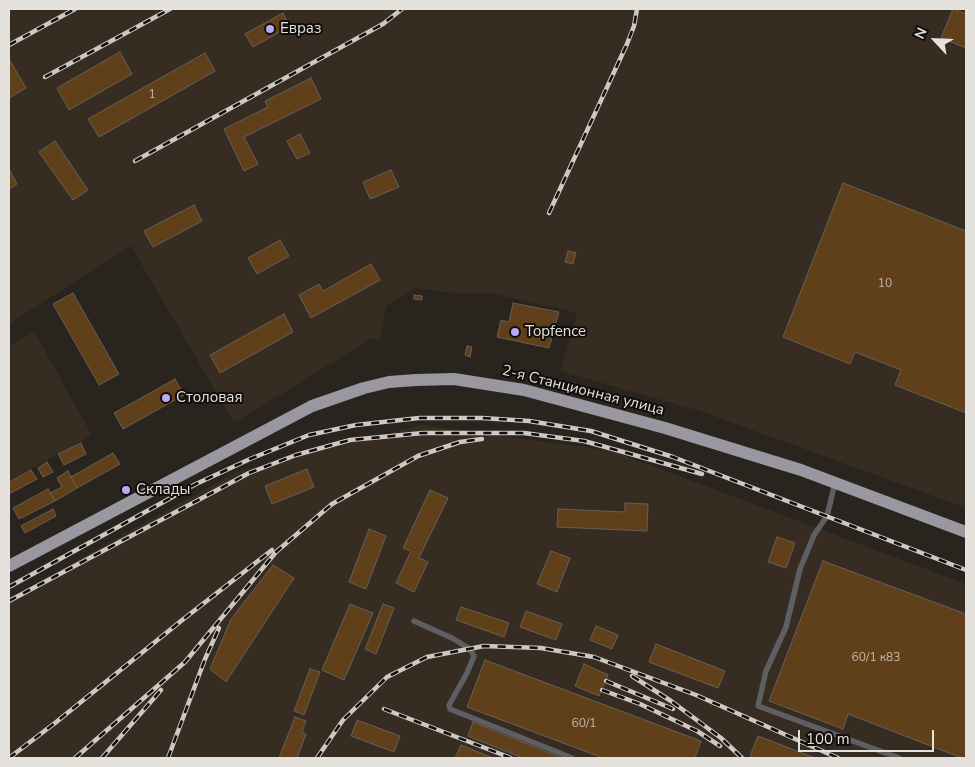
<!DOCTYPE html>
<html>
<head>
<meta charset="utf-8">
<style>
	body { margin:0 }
	#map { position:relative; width:975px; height:767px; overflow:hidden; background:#29241d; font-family:"Nunito Sans",sans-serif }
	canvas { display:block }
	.frame { position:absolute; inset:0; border:10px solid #e5e1dd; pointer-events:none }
	.north { position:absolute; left:910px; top:15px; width:50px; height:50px; -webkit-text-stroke:4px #100d0b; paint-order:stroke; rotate:295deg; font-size:14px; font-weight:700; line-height:20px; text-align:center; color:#e5e1dd }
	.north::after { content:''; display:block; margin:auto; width:18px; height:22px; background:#e5e1dd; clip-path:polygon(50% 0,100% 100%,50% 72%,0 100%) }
	.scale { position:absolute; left:798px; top:730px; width:136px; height:22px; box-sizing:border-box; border:2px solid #e5e1dd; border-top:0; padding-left:6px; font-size:15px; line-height:18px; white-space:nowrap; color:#e5e1dd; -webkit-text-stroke:4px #100d0b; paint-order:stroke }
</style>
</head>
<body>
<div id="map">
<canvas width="975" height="767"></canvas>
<div class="frame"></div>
<div class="north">N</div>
<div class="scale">100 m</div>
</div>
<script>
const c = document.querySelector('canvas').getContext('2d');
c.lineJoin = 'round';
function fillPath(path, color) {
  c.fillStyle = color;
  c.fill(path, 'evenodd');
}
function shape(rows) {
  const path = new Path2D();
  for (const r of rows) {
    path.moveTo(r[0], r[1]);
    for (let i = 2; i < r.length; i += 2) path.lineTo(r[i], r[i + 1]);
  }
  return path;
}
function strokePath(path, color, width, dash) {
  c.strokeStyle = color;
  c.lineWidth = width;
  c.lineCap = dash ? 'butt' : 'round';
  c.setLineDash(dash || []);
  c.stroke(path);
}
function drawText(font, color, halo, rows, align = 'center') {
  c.font = font + ' "Nunito Sans",sans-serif';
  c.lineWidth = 4;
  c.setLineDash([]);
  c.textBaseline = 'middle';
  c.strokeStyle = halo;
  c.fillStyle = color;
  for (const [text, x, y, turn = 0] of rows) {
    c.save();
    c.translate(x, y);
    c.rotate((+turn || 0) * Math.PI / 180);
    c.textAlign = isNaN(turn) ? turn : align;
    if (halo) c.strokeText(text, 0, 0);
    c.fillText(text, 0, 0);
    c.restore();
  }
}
const built = shape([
	[9,9,966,9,966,508,700,411,560,371,577,313,495,294,454,293,414,288,386,306,380,341,373,338,234,423,131,246,9,324],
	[34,331,92,435,9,481,9,346],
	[422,425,613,451,966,584,966,758,9,758,9,598,236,472]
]);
const building = shape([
	[953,9,966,14,966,48,941,38,953,9],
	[283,13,290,26,253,47,245,34,283,13],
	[120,52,132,74,69,110,57,88,120,52],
	[205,53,215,71,99,137,88,119,205,53],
	[9,59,26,88,9,98,9,59],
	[311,78,321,99,244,137,258,164,244,171,224,129,268,107,265,101,311,78],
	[300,134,310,153,297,159,287,141,300,134],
	[55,141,88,190,73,200,39,152,55,141],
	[391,170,399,187,370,199,363,182,391,170],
	[10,171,17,184,9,189,9,172,10,171],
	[843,183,966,231,966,413,895,385,901,370,855,352,850,364,783,337,843,183],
	[194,205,202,221,153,247,144,231,194,205],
	[280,240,289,256,257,274,248,258,280,240],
	[568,251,576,253,573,264,565,262,568,251],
	[371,264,380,280,311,318,299,295,319,284,323,291,371,264],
	[73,293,119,374,99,385,53,304,73,293],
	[414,295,422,296,422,300,414,299,414,295],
	[513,303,559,312,549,348,497,337,501,320,509,322,513,303],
	[284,314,293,332,220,373,210,355,284,314],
	[467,346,472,347,470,357,465,355,467,346],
	[175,379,184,395,123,429,114,413,175,379],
	[81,443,86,454,64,465,58,454,81,443],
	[113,453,120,464,77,488,71,477,113,453],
	[47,462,53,472,43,477,38,468,47,462],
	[307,469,314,487,272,504,265,486,307,469],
	[31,470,37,479,9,494,9,482,31,470],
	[68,471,77,488,55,501,50,493,62,487,57,478,68,471],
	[48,489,55,501,19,519,13,508,48,489],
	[430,490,448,498,419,558,428,562,414,592,396,583,411,551,403,548,430,490],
	[625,503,648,504,647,531,557,527,558,509,625,512,625,503],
	[53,509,56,516,25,533,21,526,53,509],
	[369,529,386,536,366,589,349,582,369,529],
	[777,537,795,543,786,568,768,562,777,537],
	[551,551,570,558,557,592,537,584,551,551],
	[823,561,966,614,966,758,962,758,848,714,843,729,769,701,823,561],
	[273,565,294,578,226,682,210,669,231,619,273,565],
	[350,604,373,613,344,680,322,670,350,604],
	[383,604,394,608,376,654,365,649,383,604],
	[461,607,509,623,504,637,456,620,461,607],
	[526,611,562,624,556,640,520,627,526,611],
	[596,626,618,635,612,649,590,640,596,626],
	[656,644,725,671,718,688,649,662,656,644],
	[485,660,701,741,695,758,603,758,467,707,485,660],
	[584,664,608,675,599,696,575,686,584,664],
	[310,669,320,672,304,715,294,711,310,669],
	[295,717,306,721,302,732,306,734,297,758,279,758,295,717],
	[357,720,400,736,394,752,351,736,357,720],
	[473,722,562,758,523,758,468,736,473,722],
	[758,736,815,758,756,758,750,756,758,736],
	[461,745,493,758,455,758,461,745]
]);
const lane = shape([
	[835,483,827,516,814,535,800,569,786,627,766,671,758,706,899,758],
	[414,621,452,638,470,649,474,656,467,673,449,705,450,709,572,758]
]);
const primary = shape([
	[9,566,312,406,364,388,389,382,416,380,454,379,524,390,665,428,801,470,966,532]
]);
const rail = shape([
	[9,45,75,9],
	[45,77,170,9],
	[135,161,383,24,402,9],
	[549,213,627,44,634,26,637,9],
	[9,587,196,484,250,459,309,435,356,425,419,418,482,418,529,421,591,431,673,457,966,570],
	[9,601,249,473,296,455,350,440,423,433,524,433,584,441,702,474],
	[632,676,671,701,721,738,742,758],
	[606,681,673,709],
	[602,690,640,704,697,731,720,746],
	[384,709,511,758],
	[9,758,55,723,181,621,272,550],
	[75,758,185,662,276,552,332,504,418,456,460,442,482,439],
	[102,758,161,690],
	[168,758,205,659,219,628],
	[317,758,343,720,387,677,427,657,484,646,541,648,594,657,696,695,838,758]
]);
const markers = [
	[270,29,5,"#b7abf8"],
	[515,332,5,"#b7abf8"],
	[166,398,5,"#b7abf8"],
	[126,490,5,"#b7abf8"]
];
const numberNames = [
	["1",152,95],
	["10",885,284],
	["60/1 к83",876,658],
	["60/1",584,724]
];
const poiNames = [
	["Евраз",280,29],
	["Topfence",525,332],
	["Столовая",176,398],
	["Склады",136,490]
];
const streetNames = [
	["2-я Станционная улица",583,391,14]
];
fillPath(built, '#362c21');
fillPath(building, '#60401a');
strokePath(building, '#665f58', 1);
strokePath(lane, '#5f5f63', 5.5);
strokePath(primary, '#9998a1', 12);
strokePath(rail, '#cdc8c4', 4.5);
strokePath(rail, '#100d0b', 2.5, [8]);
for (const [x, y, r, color] of markers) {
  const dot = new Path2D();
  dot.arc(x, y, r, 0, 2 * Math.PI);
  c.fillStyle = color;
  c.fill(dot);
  strokePath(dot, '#100d0b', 2);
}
drawText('12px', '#c4b9ac', null, numberNames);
drawText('15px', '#e5e1dd', '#100d0b', poiNames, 'left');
drawText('15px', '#e5e1dd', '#100d0b', streetNames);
</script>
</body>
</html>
